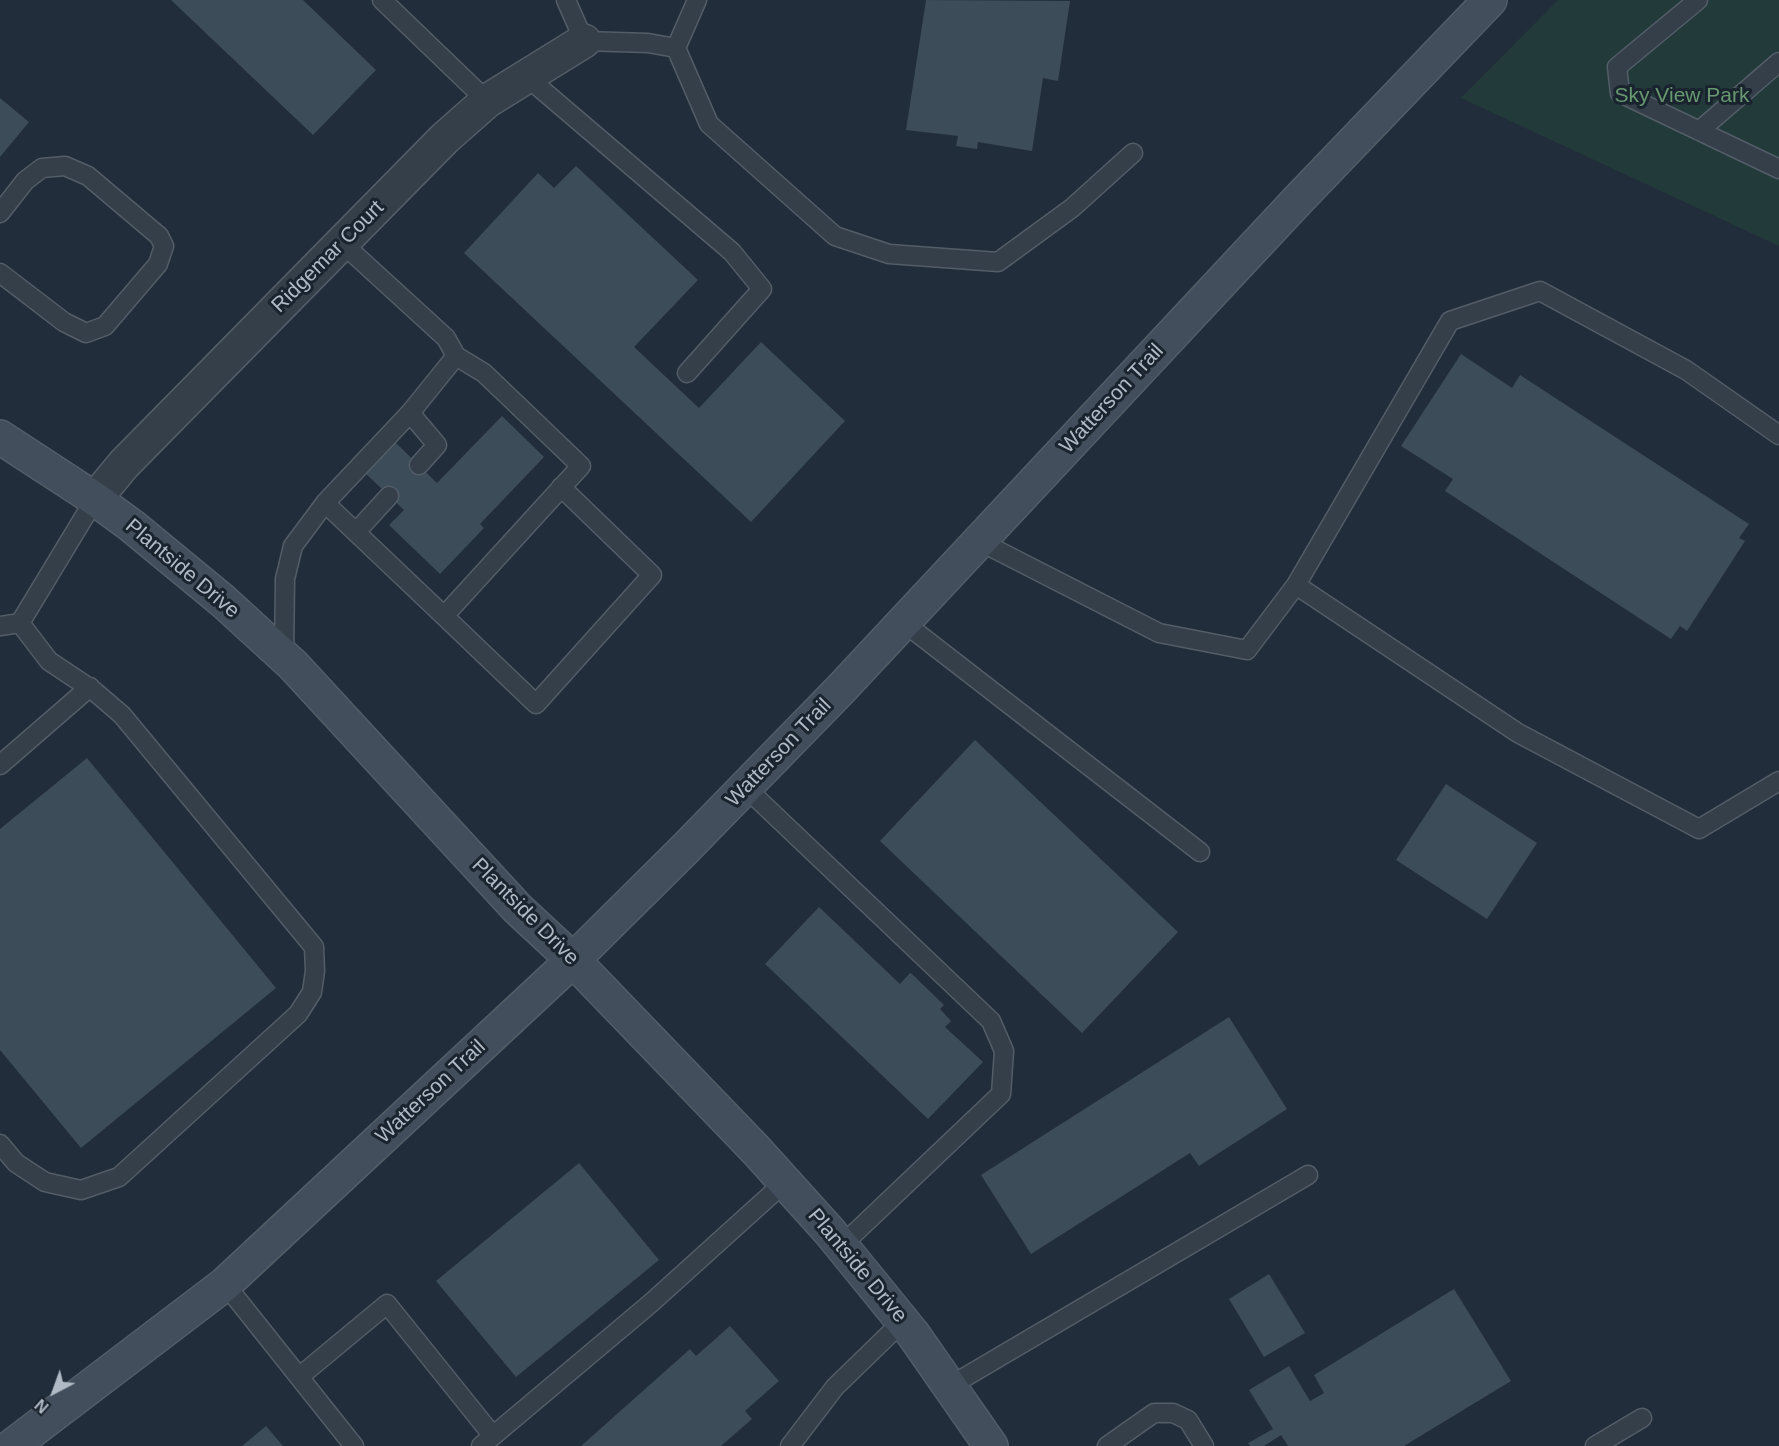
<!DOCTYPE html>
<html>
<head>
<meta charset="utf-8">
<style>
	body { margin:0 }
	#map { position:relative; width:1779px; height:1446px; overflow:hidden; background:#212d3a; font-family:Arial,sans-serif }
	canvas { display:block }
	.north { position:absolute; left:24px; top:1362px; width:60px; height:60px; -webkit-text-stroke:4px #1a242f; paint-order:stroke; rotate:221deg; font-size:16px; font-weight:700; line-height:24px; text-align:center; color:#b0bac6 }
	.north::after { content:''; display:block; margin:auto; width:21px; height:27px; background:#b0bac6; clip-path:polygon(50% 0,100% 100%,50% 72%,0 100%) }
</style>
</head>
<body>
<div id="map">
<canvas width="1779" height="1446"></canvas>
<div class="north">N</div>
</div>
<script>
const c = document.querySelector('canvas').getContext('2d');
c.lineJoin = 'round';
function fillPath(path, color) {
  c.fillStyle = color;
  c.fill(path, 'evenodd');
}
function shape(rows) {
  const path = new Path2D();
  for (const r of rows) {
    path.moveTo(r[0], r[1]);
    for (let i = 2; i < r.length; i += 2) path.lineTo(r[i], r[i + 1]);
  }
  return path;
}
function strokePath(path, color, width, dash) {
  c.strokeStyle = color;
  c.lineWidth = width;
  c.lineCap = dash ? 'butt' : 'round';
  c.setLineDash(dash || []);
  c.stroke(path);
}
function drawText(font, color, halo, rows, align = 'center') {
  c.font = font + ' Arial,sans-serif';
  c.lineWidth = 6;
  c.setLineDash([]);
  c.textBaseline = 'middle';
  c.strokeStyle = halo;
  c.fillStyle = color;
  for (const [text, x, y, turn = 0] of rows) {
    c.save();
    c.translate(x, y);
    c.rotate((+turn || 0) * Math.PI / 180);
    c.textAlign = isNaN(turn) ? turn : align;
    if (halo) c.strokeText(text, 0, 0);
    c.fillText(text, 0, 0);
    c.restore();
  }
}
const green = shape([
	[1558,0,1779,0,1779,246,1461,98]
]);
const building = shape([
	[171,0,303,0,376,70,313,135],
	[926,0,1070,1,1058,81,1043,78,1032,151,978,142,977,149,956,146,958,136,906,130],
	[0,98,29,122,0,157],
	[576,166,698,280,634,347,699,408,761,342,845,421,751,522,464,253,538,173,554,188],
	[1461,354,1512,388,1520,375,1749,524,1739,538,1745,541,1687,631,1680,626,1671,639,1445,491,1453,479,1401,446],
	[502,416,544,457,480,524,484,528,440,574,389,525,404,510,365,473,395,442,437,483],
	[975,740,1178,932,1082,1033,880,841],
	[87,758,276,988,81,1148,0,1050,0,829],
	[1446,784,1537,843,1487,919,1396,860],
	[819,907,900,984,910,973,912,974,944,1005,940,1009,951,1021,945,1027,983,1062,928,1119,765,964],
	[1229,1017,1287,1109,1199,1166,1190,1153,1031,1254,981,1175],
	[579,1163,659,1260,516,1377,436,1281],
	[1269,1274,1305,1333,1264,1357,1229,1299],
	[1454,1289,1511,1381,1404,1446,1288,1446,1281,1435,1264,1446,1250,1446,1248,1443,1273,1429,1249,1390,1289,1366,1310,1401,1324,1393,1314,1375],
	[730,1326,779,1381,745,1411,752,1419,721,1446,581,1446,690,1349,696,1356],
	[266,1426,283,1446,242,1446]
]);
const lane = shape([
	[382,0,487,101],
	[566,0,584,41,648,43,676,48,709,124,835,236,889,254,998,262,1072,208,1133,153],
	[1698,0,1617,67,1620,93,1779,169],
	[676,48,697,0],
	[527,77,732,252,762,289,687,373],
	[1699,131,1779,62],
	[0,213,25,181,42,168,65,166,88,176,159,236,164,246,158,264,105,326,86,333,64,322,0,273],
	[410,413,437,445,419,465],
	[325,503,444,616,581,466,484,373,456,356],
	[356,532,389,496],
	[979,541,1159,633,1247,650,1296,585,1450,321,1540,291,1686,370,1779,435],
	[1296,585,1518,733,1699,829,1779,781],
	[444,616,536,704,652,575,561,487],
	[903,622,1200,852],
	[0,626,20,623,95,499],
	[284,658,285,579,293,546,325,503,410,413,456,356,446,338,342,243],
	[0,765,90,687],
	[745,787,991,1021,1004,1051,1001,1094,841,1246],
	[0,1144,16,1163,45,1182,81,1190,119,1177,298,1014,312,992,315,971,314,947,122,715,94,691,49,661,20,623],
	[225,1284,354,1446],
	[299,1377,387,1304,493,1436],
	[950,1386,1308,1175],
	[481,1446,651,1303,785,1182],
	[790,1446,835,1387,903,1321],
	[1107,1446,1154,1413,1173,1413,1188,1420,1204,1446],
	[1595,1446,1642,1418]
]);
const street = shape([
	[95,499,124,464,445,138,487,101,584,41]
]);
const secondary = shape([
	[0,437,95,499,132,526,223,601,293,665,518,909,573,960,756,1150,830,1232,913,1334,991,1446],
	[12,1446,225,1284,573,960,684,850,841,689,1298,200,1490,0]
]);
const parkNames = [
	["Sky View Park",1682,96]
];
const streetNames = [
	["Ridgemar Court",328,257,-45],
	["Watterson Trail",1112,399,-47],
	["Plantside Drive",182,569,40],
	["Watterson Trail",779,753,-46],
	["Plantside Drive",525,912,45],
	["Watterson Trail",431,1092,-43],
	["Plantside Drive",857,1266,50]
];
fillPath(green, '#233a3b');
fillPath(building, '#3d4c59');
strokePath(lane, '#535d68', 21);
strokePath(street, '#535d68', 36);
strokePath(secondary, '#535d68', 36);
strokePath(lane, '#353f4a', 18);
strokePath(street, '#353f4a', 33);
strokePath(secondary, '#434e5d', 33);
drawText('21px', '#67986f', '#1a242f', parkNames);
drawText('21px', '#b0bac6', '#1a242f', streetNames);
</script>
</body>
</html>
